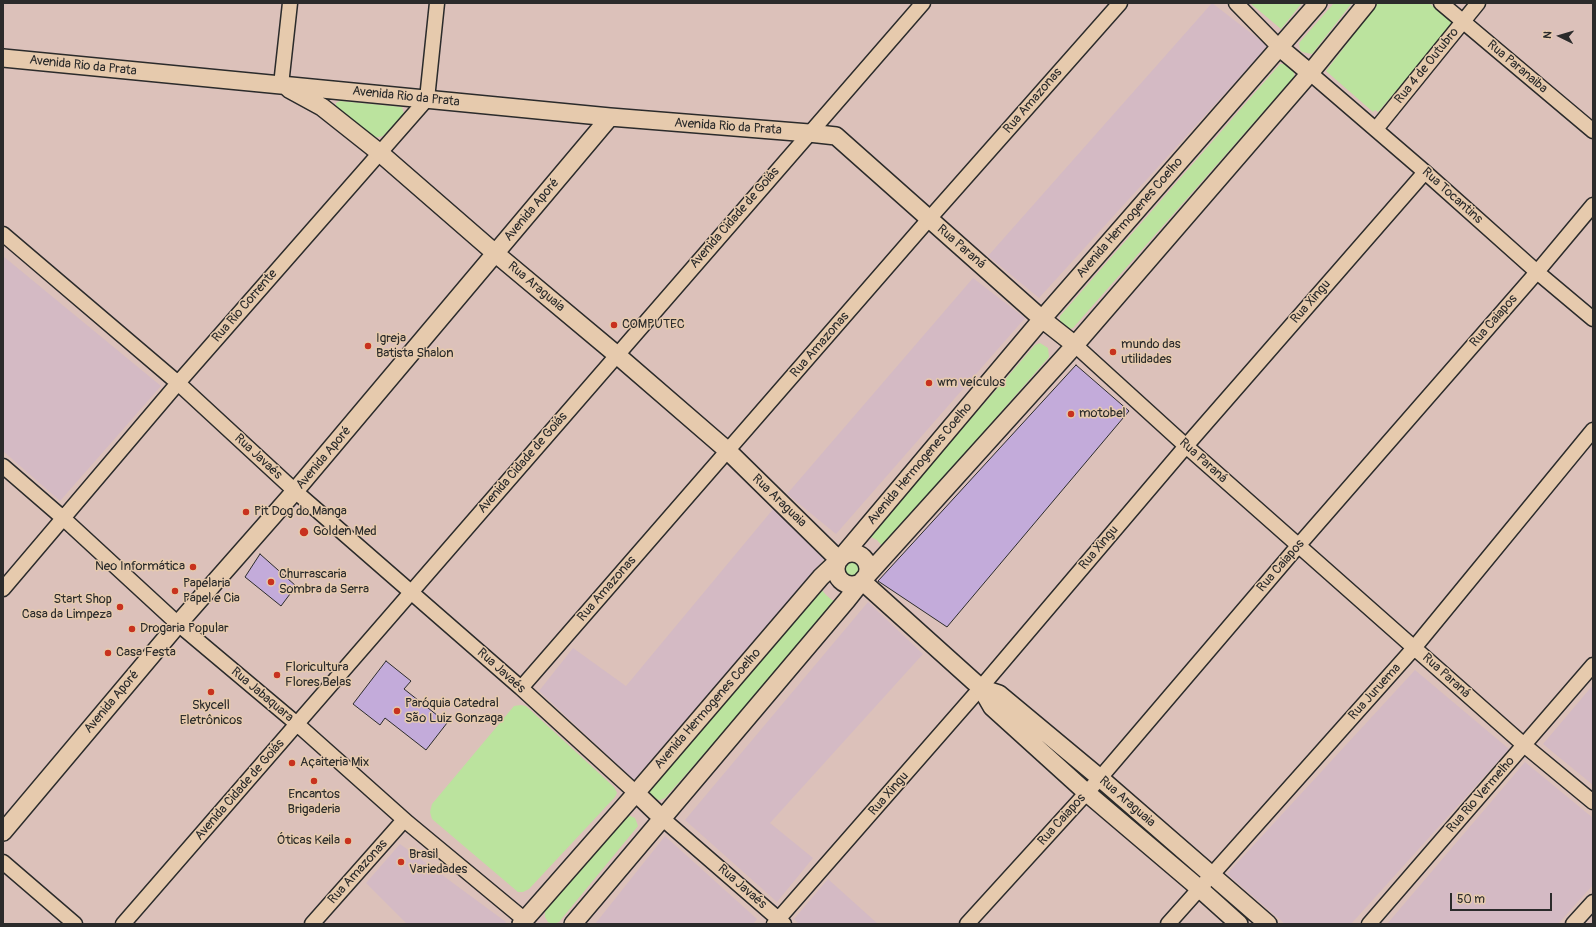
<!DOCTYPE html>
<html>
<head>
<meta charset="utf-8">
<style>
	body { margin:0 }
	#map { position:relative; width:1596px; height:927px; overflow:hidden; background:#dcc1ba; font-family:Pangolin,sans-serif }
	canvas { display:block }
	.frame { position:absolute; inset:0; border:4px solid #2b2b2b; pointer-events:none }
	.north { position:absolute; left:1540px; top:16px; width:40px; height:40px; -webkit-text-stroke:3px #e6caad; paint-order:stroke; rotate:275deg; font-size:11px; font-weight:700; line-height:16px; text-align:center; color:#2b2b2b }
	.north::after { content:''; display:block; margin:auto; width:14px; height:18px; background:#2b2b2b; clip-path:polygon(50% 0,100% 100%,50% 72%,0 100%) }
	.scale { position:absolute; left:1450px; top:893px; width:102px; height:18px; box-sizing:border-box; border:2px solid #2b2b2b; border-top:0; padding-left:5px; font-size:12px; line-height:14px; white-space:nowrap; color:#2b2b2b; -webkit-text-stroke:3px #e6caad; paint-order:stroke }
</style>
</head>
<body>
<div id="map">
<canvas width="1596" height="927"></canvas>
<div class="frame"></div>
<div class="north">N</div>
<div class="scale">50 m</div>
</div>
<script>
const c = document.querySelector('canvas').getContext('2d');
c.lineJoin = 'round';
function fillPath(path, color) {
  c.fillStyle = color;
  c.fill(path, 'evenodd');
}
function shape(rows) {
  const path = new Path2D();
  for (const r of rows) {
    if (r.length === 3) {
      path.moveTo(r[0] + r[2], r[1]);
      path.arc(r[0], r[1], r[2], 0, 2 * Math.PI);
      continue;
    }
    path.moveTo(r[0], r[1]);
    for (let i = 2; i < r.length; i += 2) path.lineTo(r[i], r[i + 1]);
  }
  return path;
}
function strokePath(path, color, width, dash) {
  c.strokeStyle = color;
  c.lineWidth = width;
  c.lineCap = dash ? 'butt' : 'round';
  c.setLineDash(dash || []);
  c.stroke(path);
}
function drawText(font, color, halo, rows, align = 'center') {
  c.font = font + ' Pangolin,sans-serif';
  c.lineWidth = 3;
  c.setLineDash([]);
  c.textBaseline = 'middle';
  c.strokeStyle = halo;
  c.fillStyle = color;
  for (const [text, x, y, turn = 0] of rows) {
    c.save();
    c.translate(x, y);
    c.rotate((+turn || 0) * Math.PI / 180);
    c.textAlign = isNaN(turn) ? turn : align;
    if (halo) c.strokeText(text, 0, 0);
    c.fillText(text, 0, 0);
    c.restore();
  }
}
const built = shape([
	[1212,3,1268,46,1039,298,988,256],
	[3,256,161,386,60,501,3,451],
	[973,278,1025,318,836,534,787,494],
	[774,508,830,552,634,780,539,691,573,648,626,686],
	[868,602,923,654,770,823,813,858,777,902,685,820],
	[1415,670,1509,749,1351,924,1285,924,1227,874],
	[1593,685,1593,785,1543,744],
	[1525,762,1593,818,1593,885,1558,924,1387,924],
	[665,836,757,919,753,924,595,924],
	[400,844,506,922,504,924,407,924,366,883],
	[828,879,878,924,799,924,794,919]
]);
const green = shape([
	[1250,3,1302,3,1281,29],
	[1334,3,1352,3,1312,54,1302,52,1300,50,1299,43],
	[1378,3,1429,3,1454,24,1378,112,1375,110,1373,112,1326,71],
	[1280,64,1287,64,1294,70,1294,77,1073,328,1068,329,1060,325,1060,316],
	[340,101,402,107,404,114,383,136,374,138,336,108,336,103],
	[1040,343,1048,348,1049,357,883,547,877,540,869,536,1035,345],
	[854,553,863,559,867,567,852,585,846,584,841,581,836,571],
	[821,589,826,595,832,600,839,602,665,798,660,800,654,799,650,794,650,788],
	[521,705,526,706,614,787,617,793,615,797,529,889,523,892,518,892,432,819,430,812,432,804,514,706],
	[630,816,635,818,638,826,559,922,553,924,548,922,545,917,545,911,624,818]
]);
const building = shape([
	[1076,365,1129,411,947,627,878,581,1076,365],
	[260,554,296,586,281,606,245,577,260,554],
	[386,661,411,681,404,689,447,723,426,750,385,718,380,725,353,704,386,661]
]);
const minor = shape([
	[1236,3,1279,47],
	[1441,3,1593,131],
	[1310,73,1425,172,1537,272,1593,319],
	[281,85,290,3],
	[1376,129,1478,3],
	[3,234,178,383,295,491,521,688,636,793],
	[1075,345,1186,446,1524,745,1593,802],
	[3,466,63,518,178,624,297,724,408,823,525,920],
	[3,589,178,383,427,99,437,3],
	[521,688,929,219,1120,3],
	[663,819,784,924],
	[3,862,75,924],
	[123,924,923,3],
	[312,924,404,820],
	[774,924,977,692,1186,446,1425,172],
	[967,924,1100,778,1298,546,1537,272,1593,205],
	[1168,924,1414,648,1593,430],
	[1369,924,1593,665],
	[1573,924,1593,902]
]);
const major = shape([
	[1279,47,1310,73],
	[3,58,610,117,809,133,836,136,1042,319,1075,345],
	[289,89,322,107,380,153,495,253,617,355,728,451,839,560],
	[852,569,16],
	[862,581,981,688,992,707,1087,793,1200,889,1239,924],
	[981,688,999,694,1100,778,1268,924],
	[636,793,663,819],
	[3,832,178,624,295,491,610,117],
	[521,924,636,793,821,577,839,560,1042,319,1318,3],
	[573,924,847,600,862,581,1075,345,1310,73,1367,3]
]);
const markers = [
	[614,325,4,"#c8321e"],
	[368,346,4,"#c8321e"],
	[1113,352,4,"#c8321e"],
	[929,383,4,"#c8321e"],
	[1071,414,4,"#c8321e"],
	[246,512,4,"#c8321e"],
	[304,532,5,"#c8321e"],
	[193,567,4,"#c8321e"],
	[271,582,4,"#c8321e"],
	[175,591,4,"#c8321e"],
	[120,607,4,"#c8321e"],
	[132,629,4,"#c8321e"],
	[108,653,4,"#c8321e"],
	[277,675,4,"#c8321e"],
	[211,692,4,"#c8321e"],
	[397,711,4,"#c8321e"],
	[292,763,4,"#c8321e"],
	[314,781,4,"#c8321e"],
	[348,841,4,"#c8321e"],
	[401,862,4,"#c8321e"]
];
const streetNames = [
	["Avenida Rio da Prata",83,66,6],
	["Rua 4 de Outubro",1427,66,-51],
	["Rua Paranaiba",1517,67,40],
	["Avenida Rio da Prata",406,97,6],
	["Rua Amazonas",1033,101,-49],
	["Avenida Rio da Prata",728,127,4],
	["Rua Tocantins",1452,196,42],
	["Avenida Aporé",532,210,-50],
	["Avenida Cidade de Goiás",735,218,-49],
	["Avenida Hermogenes Coelho",1130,218,-49],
	["Rua Paraná",961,247,41],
	["Rua Araguaia",536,287,40],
	["Rua Xingu",1311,302,-49],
	["Rua Rio Corrente",245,306,-49],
	["Rua Caiapos",1494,321,-49],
	["Rua Amazonas",820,345,-49],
	["Rua Javaés",258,457,43],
	["Avenida Aporé",324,458,-50],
	["Rua Paraná",1203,461,42],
	["Avenida Cidade de Goiás",523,463,-49],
	["Avenida Hermogenes Coelho",920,464,-50],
	["Rua Araguaia",779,501,44],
	["Rua Xingu",1099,548,-50],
	["Rua Caiapos",1281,566,-49],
	["Rua Amazonas",607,589,-49],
	["Rua Javaés",501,671,42],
	["Rua Paraná",1446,676,42],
	["Rua Juruema",1375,692,-48],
	["Rua Jabaquara",262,695,40],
	["Avenida Aporé",112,702,-50],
	["Avenida Hermogenes Coelho",708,709,-49],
	["Avenida Cidade de Goiás",240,790,-49],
	["Rua Xingu",889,794,-49],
	["Rua Rio Vermelho",1481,795,-49],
	["Rua Araguaia",1127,802,41],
	["Rua Caiapos",1062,820,-48],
	["Rua Amazonas",358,872,-48],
	["Rua Javaés",742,887,41]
];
const poiNames = [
	["COMPUTEC",622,325],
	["Igreja",376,339],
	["Batista Shalon",376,354],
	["mundo das",1121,345],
	["utilidades",1121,360],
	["wm veículos",937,383],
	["motobel",1079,414],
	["Pit Dog do Manga",254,512],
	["Golden Med",313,532],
	["Neo Informática",185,567,"right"],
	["Churrascaria",279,575],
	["Sombra da Serra",279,590],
	["Papelaria",183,584],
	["Papel e Cia",183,599],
	["Start Shop",112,600,"right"],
	["Casa da Limpeza",112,615,"right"],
	["Drogaria Popular",140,629],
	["Casa Festa",116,653],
	["Floricultura",285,668],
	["Flores Belas",285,683],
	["Paróquia Catedral",405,704],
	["São Luiz Gonzaga",405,719],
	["Skycell",211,706,"center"],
	["Eletrônicos",211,721,"center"],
	["Açaiteria Mix",300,763],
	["Encantos",314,795,"center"],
	["Brigaderia",314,810,"center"],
	["Óticas Keila",340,841,"right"],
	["Brasil",409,855],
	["Variedades",409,870]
];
fillPath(built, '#d4bac4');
fillPath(green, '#bbe39e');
fillPath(building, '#c3abda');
strokePath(building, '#2b2b2b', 1);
strokePath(minor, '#2b2b2b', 17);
strokePath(major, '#2b2b2b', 20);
strokePath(minor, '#e6caad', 14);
strokePath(major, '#e6caad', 17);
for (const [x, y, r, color] of markers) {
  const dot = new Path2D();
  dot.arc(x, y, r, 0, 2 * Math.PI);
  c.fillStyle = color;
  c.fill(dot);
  strokePath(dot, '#e6caad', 1.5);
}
drawText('13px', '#2b2b2b', '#e6caad', streetNames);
drawText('13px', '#2b2b2b', '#e6caad', poiNames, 'left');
</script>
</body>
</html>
